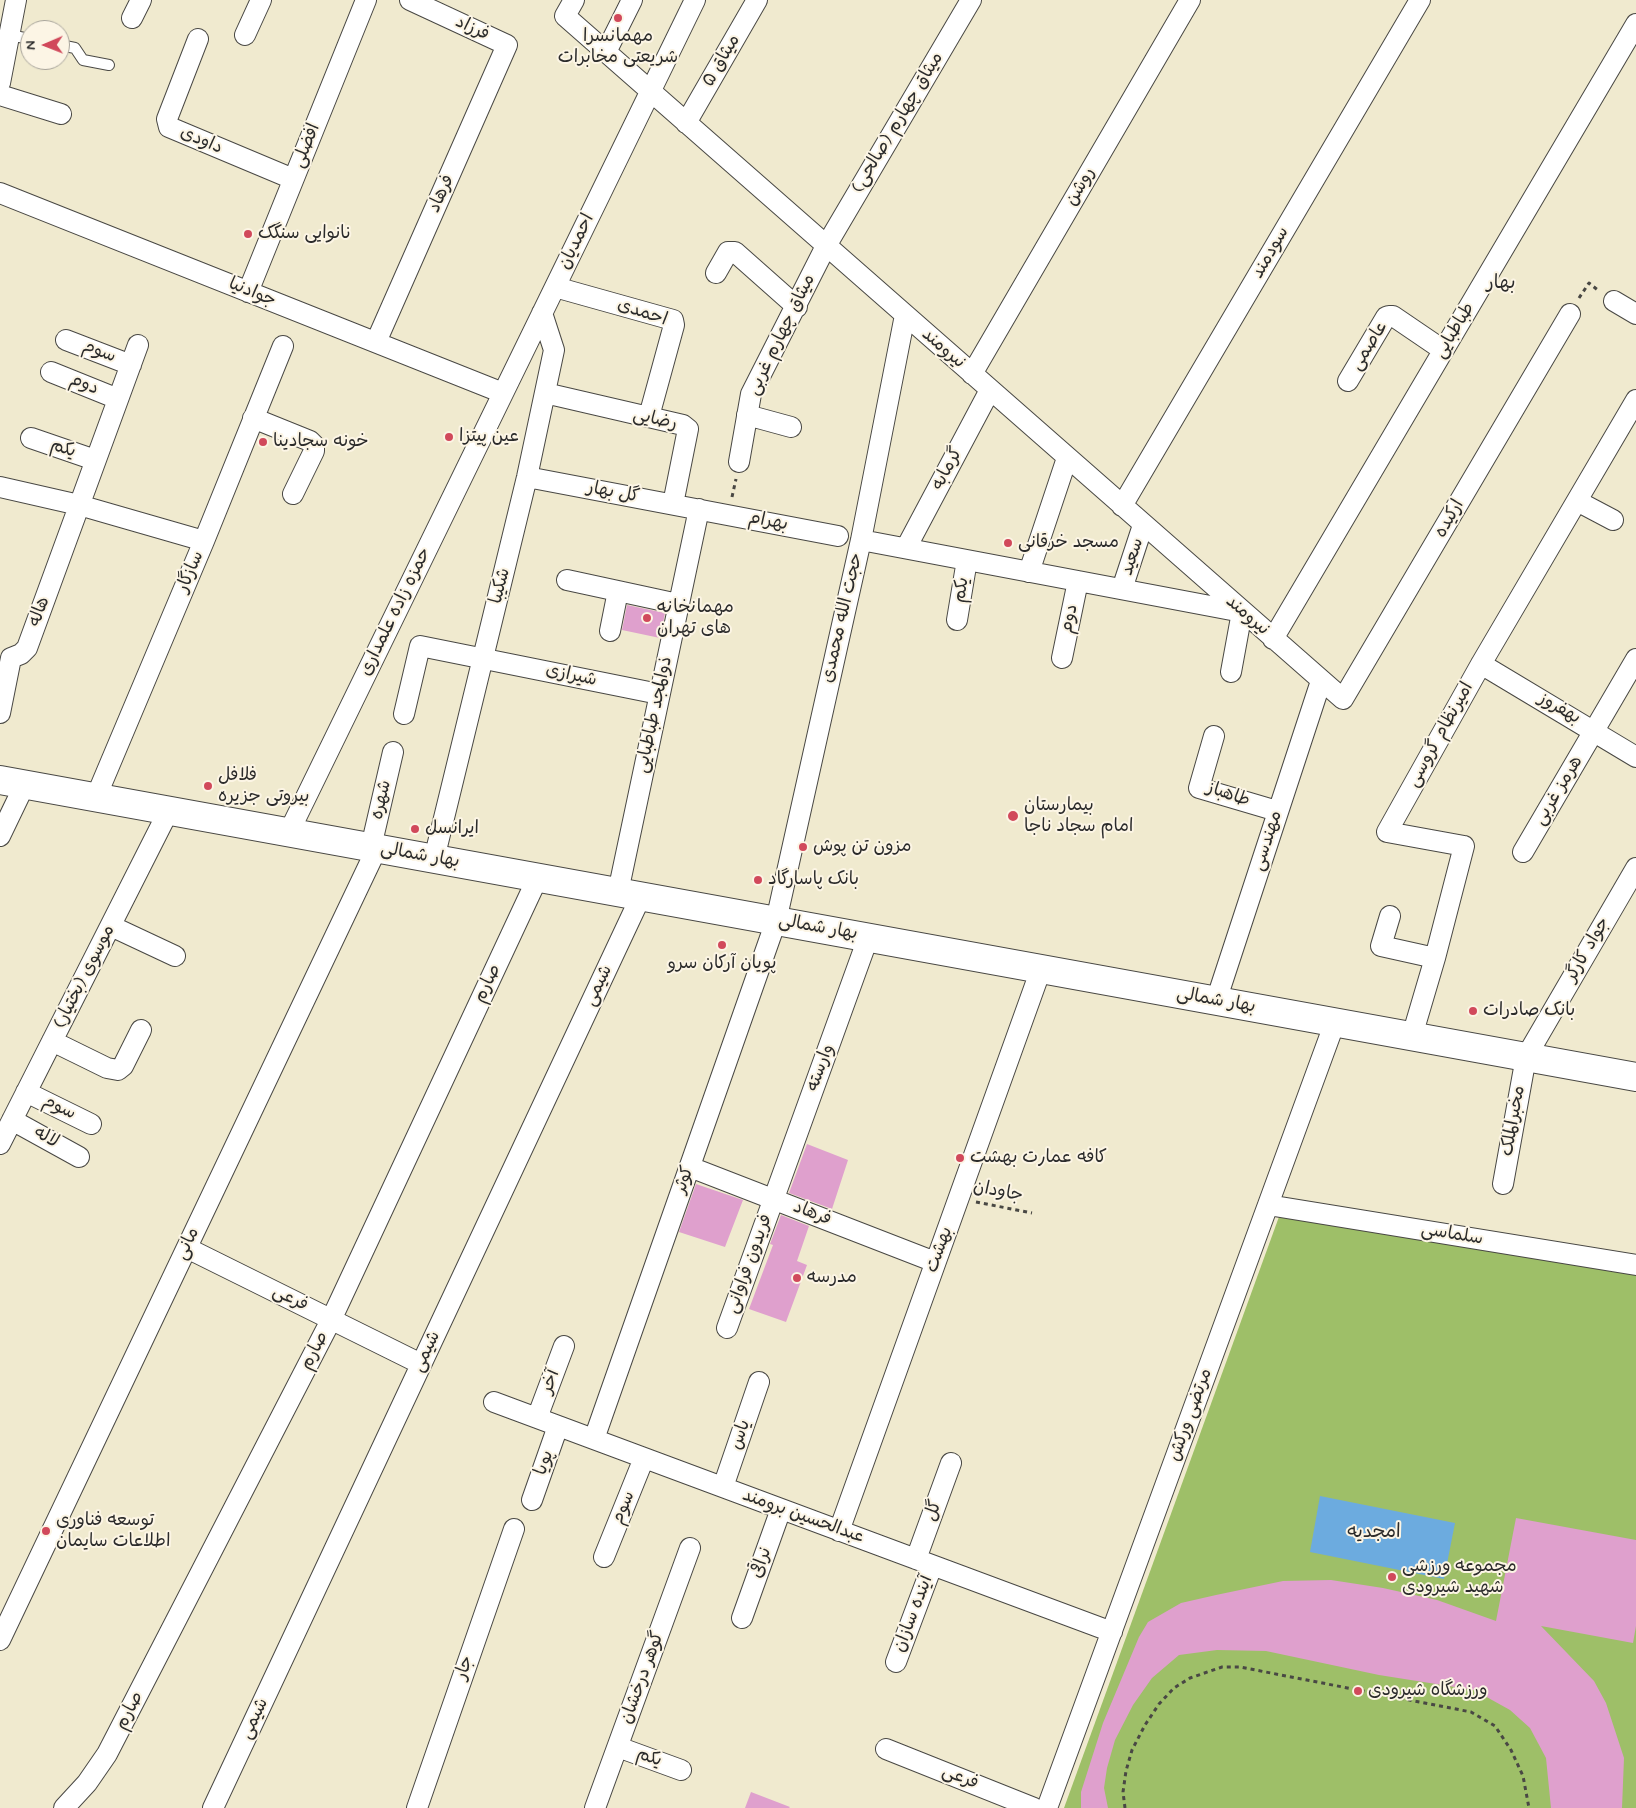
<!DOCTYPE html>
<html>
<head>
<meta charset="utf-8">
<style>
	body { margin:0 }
	#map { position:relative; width:1636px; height:1808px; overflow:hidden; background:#f0eacf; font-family:Mynerve,sans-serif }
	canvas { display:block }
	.north { position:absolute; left:20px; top:20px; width:50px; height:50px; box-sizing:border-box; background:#fcf5e5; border:1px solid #a8a49b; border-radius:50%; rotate:269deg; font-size:14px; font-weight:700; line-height:20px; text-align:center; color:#2b2b2b }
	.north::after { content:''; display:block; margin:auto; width:18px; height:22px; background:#d1495b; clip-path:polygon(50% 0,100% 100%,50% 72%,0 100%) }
</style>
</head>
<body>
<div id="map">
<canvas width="1636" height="1808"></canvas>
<div class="north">N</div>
</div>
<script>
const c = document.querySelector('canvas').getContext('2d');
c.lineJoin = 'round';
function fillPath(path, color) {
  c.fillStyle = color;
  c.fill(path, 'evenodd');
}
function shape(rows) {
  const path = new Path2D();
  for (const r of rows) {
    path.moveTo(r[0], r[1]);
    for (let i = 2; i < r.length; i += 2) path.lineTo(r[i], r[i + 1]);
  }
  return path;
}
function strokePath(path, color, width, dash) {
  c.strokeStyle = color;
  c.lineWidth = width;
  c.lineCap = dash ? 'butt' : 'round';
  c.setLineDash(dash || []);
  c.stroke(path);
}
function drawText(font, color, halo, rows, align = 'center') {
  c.font = font + ' Mynerve,"Playpen Sans Arabic",sans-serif';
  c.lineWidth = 4;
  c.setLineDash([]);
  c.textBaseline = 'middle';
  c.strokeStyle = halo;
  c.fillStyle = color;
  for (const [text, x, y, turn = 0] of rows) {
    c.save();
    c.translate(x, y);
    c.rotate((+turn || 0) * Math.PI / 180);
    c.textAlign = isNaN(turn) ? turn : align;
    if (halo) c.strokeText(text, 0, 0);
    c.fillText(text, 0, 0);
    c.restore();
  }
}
const green = shape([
	[1280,1214,1636,1273,1636,1808,1064,1808]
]);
const water = shape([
	[1320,1496,1455,1523,1444,1579,1310,1552]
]);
const building = shape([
	[627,605,665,613,660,638,622,630],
	[807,1144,848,1160,832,1209,789,1193],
	[696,1184,743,1200,725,1247,679,1232],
	[781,1215,809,1226,797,1261,807,1265,786,1322,749,1309,773,1245,770,1244],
	[1516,1518,1636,1540,1636,1626,1633,1643,1541,1626,1594,1681,1606,1703,1624,1758,1622,1808,1551,1808,1546,1758,1530,1728,1510,1710,1474,1690,1379,1675,1266,1651,1217,1650,1179,1655,1152,1678,1133,1705,1115,1740,1107,1768,1104,1788,1108,1808,1081,1808,1081,1792,1103,1723,1139,1637,1148,1622,1181,1603,1216,1595,1283,1581,1331,1580,1383,1588,1437,1600,1496,1621],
	[751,1792,790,1807,789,1808,745,1808]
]);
const path = shape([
	[1579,298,1589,283,1599,291],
	[732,497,736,479],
	[976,1202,1032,1213],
	[1125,1808,1123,1792,1126,1771,1132,1750,1145,1725,1159,1704,1174,1688,1190,1678,1222,1667,1240,1667,1471,1712,1495,1726,1511,1750,1523,1776,1529,1808]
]);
const lane = shape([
	[9,35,30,39],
	[60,45,75,48,83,60,109,65]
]);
const street = shape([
	[574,0,565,16,1343,699,1570,314],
	[132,18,141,0],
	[245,35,261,0],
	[198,39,167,119,169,127,293,179],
	[606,52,632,0],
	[0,83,16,0],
	[0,95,61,114],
	[686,123,757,0],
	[0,193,503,393],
	[716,273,728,252,735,252,797,307],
	[555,287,673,320,674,325,651,409],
	[248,292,366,0],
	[1614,301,1636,314],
	[66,340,131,365],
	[376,342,507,45,410,0],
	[51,372,118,399],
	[972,374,1190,0],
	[1348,381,1386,317,1389,316,1393,316,1443,350],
	[545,393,683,425,688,429,673,504],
	[747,415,791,427],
	[253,418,310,441,314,445,314,451,293,494],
	[31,438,95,460],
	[739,462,751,394,826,246,971,0],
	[527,477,838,536],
	[0,487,79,505,204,541],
	[1577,501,1613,520],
	[1122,506,1420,0],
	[861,540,1242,612,1231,672],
	[906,548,990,390],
	[1029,572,1067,458],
	[567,580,678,604],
	[1122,589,1143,525],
	[957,620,967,560],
	[610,631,618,591],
	[1273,639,1636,24],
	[1062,658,1078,581],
	[1481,664,1636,757],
	[0,713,11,658,21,654,27,648,138,345],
	[404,714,420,646,659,694],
	[1214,736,1199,788,1277,811],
	[96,797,204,541,283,346],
	[289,832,695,0],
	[0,836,25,784],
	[371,847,393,752],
	[1523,852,1636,659],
	[434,859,527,477,554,350,542,313],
	[618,892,699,509],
	[1390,916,1381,946,1435,958],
	[111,926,175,956],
	[1216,1001,1321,681],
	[1412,1036,1435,958,1464,846,1387,832,1481,664,1636,400],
	[52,1041,107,1068,118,1070,123,1066,141,1030],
	[26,1092,91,1124],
	[12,1120,79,1157],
	[0,1144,169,810],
	[690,1167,935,1262],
	[1503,1184,1526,1057,1636,868],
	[1268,1205,1636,1265],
	[187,1248,421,1364],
	[727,1328,868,938],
	[494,1402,1112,1632],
	[537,1418,564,1346],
	[594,1439,776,921,861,540,905,315],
	[723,1487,759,1382],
	[532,1500,558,1426],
	[839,1531,1041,969],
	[604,1557,644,1458],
	[916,1559,951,1463],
	[742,1618,781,1509],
	[0,1640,377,848],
	[896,1662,932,1566],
	[618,1747,681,1770],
	[886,1749,1034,1808],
	[64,1808,87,1783,107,1754,331,1320,538,877],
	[213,1808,641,896],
	[417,1808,514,1529],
	[595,1808,690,1548],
	[1047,1808,1335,1022]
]);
const secondary = shape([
	[0,780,1636,1077]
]);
const markers = [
	[618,18,5,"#d1495b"],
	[248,234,5,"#d1495b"],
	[449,437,5,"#d1495b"],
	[263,442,5,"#d1495b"],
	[1008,543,5,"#d1495b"],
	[647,618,5,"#d1495b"],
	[208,786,5,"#d1495b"],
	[1013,816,6,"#d1495b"],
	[415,829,5,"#d1495b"],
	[803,847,5,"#d1495b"],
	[758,880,5,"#d1495b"],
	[722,945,5,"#d1495b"],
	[1473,1011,5,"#d1495b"],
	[960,1158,5,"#d1495b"],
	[797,1278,5,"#d1495b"],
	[46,1531,5,"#d1495b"],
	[1392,1577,5,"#d1495b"],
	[1358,1691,5,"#d1495b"]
];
const streetNames = [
	["فرزاد",472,29,25],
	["میثاق ۵",722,61,-60],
	["میثاق چهارم (صالحی)",898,123,-59],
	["داودی",201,141,23],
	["افضلی",307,146,-68],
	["روشن",1081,187,-60],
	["فرهاد",442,194,-66],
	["احمدیان",577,242,-64],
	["سودمند",1271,253,-60],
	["جوادنیا",252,293,22],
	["احمدی",642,313,19],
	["طباطبایی",1455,331,-59],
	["میثاق چهارم غربی",782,335,-64],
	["عاصمی",1370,346,-58],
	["نیرومند",943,349,41],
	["سوم",99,352,21],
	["دوم",84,385,22],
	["رضایی",655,420,13],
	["یکم",63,449,19],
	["گرمابه",948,469,-62],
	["گل بهار",613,493,11],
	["ارکیده",1450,519,-60],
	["بهرام",768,522,11],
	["سعید",1133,557,-72],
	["سازگار",191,572,-67],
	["شکیبا",501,586,-76],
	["یکم",962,590,-81],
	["هاله",40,612,-70],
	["حمزه زاده علمداری",396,612,-64],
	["نیرومند",1247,616,41],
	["حجت الله محمدی",843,618,-77],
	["دوم",1070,619,-78],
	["شیرازی",571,676,12],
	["بهفروز",1559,709,30],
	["ذوالمجد طباطبایی",655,715,-78],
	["امیرنظام گروسی",1441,735,-61],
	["هرمز غربی",1559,791,-59],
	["طاهباز",1228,795,19],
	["شهره",382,800,-77],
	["مهندسی",1268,841,-72],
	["بهار شمالی",420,856,10],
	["بهار شمالی",818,928,10],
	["جواد کارگر",1588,950,-60],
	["موسوی (بختیار)",85,977,-63],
	["صارم",488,984,-65],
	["شیمی",599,986,-65],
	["بهار شمالی",1216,1001,10],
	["وارسته",821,1068,-70],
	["سوم",59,1108,26],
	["مخبرالملک",1514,1121,-80],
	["لاله",46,1138,29],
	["کوثر",685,1180,-71],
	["جاودان",998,1192,11],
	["فرهاد",812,1214,21],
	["سلماسی",1452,1235,9],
	["مانی",188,1244,-65],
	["بهشت",940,1250,-70],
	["فریدون فراوانی",750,1264,-70],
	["فرعی",290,1299,26],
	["صارم",315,1351,-63],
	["شیمی",427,1352,-65],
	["آخر",551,1382,-69],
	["مرتضی ورکش",1191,1415,-70],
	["یاس",741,1435,-71],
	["پویا",545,1463,-71],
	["سوم",624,1508,-68],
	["گل",934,1511,-70],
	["عبدالحسین برومند",803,1517,20],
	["نراقی",762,1563,-71],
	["آینده سازان",914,1614,-69],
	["جار",465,1668,-71],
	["گوهر درخشان",643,1678,-70],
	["صارم",130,1711,-63],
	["شیمی",255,1719,-65],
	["یکم",649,1758,20],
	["فرعی",960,1778,22]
];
const poiNames = [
	["مهمانسرا",618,37,"center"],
	["شریعتی مخابرات",618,58,"center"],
	["نانوایی سنگک",258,234],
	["عین پیتزا",459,437],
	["خونه سجادینا",273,442],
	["مسجد خرقانی",1018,543],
	["مهمانخانه",657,608],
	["های تهران",657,629],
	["فلافل",218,776],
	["بیروتی جزیره",218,797],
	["بیمارستان",1024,806],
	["امام سجاد ناجا",1024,827],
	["ایرانسل",425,829],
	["مزون تن پوش",813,847],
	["بانک پاسارگاد",768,880],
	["پویان آرکان سرو",722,964,"center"],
	["بانک صادرات",1483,1011],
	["کافه عمارت بهشت",970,1158],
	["مدرسه",807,1278],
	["توسعه فناوری",56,1521],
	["اطلاعات سایمان",56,1542],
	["مجموعه ورزشی",1402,1567],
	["شهید شیرودی",1402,1588],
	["ورزشگاه شیرودی",1368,1691]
];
const neighbourhoodNames = [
	["بهار",1501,284],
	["امجدیه",1374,1533]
];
fillPath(green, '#9ebf68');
fillPath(water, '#6cabdf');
fillPath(building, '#dfa0cd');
strokePath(lane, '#494844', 12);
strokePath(street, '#494844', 22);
strokePath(secondary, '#494844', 30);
strokePath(path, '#494844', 3, [4, 4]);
strokePath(lane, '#fff', 10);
strokePath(street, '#fff', 20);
strokePath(secondary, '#fff', 28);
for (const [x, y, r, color] of markers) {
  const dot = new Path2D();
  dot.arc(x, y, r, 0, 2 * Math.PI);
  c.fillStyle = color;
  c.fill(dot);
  strokePath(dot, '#fcf5e5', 2);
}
drawText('18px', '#2b2b2b', '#fcf5e5', streetNames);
drawText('18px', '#2b2b2b', '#fcf5e5', poiNames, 'left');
drawText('19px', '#2b2b2b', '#fcf5e5', neighbourhoodNames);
</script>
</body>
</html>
